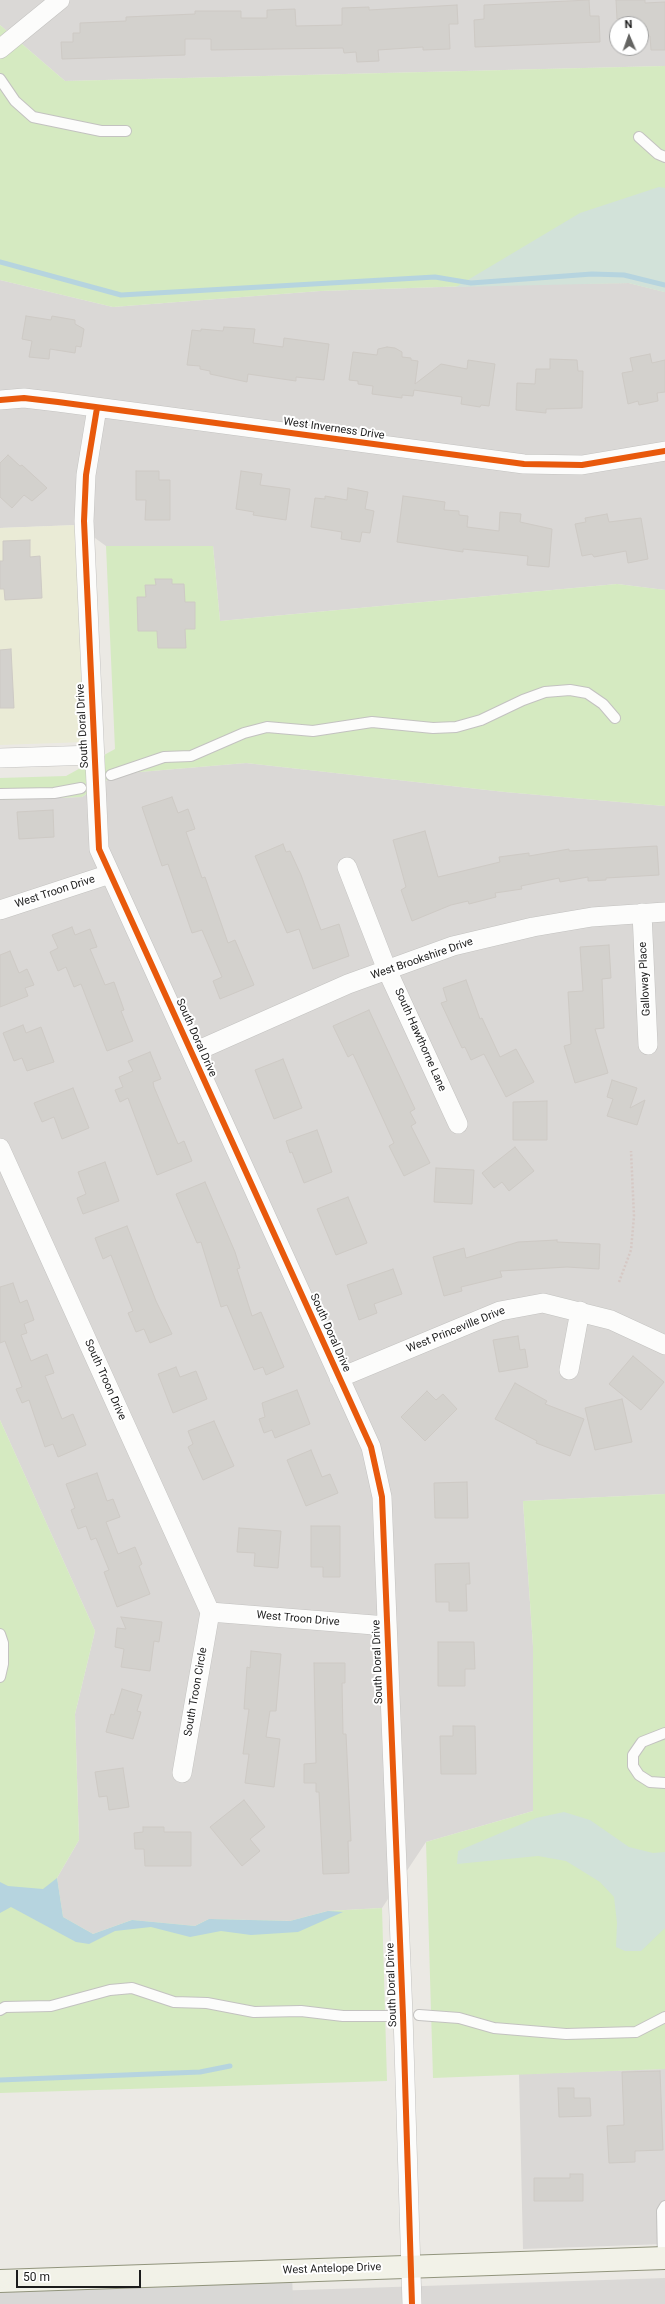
<!DOCTYPE html>
<html>
<head>
<meta charset="utf-8">
<style>
	body { margin:0 }
	#map { position:relative; width:665px; height:2304px; overflow:hidden; background:#ebe9e4; font-family:Roboto,sans-serif }
	canvas { display:block }
	.north { position:absolute; left:609px; top:16px; width:40px; height:40px; box-sizing:border-box; background:#fff; border:1px solid #a4a4a4; border-radius:50%; rotate:358deg; font-size:11px; font-weight:700; line-height:16px; text-align:center; color:#1c1c1c }
	.north::after { content:''; display:block; margin:auto; width:14px; height:18px; background:#646462; clip-path:polygon(50% 0,100% 100%,50% 72%,0 100%) }
	.scale { position:absolute; left:16px; top:2270px; width:125px; height:18px; box-sizing:border-box; border:2px solid #1c1c1c; border-top:0; padding-left:5px; font-size:12px; line-height:14px; white-space:nowrap; color:#1c1c1c; -webkit-text-stroke:3px #fff; paint-order:stroke }
</style>
</head>
<body>
<div id="map">
<canvas width="665" height="2304"></canvas>
<div class="north">N</div>
<div class="scale">50 m</div>
</div>
<script>
const c = document.querySelector('canvas').getContext('2d');
c.lineJoin = 'round';
function fillPath(path, color) {
  c.fillStyle = color;
  c.fill(path, 'evenodd');
}
function shape(rows) {
  const path = new Path2D();
  for (const r of rows) {
    path.moveTo(r[0], r[1]);
    for (let i = 2; i < r.length; i += 2) path.lineTo(r[i], r[i + 1]);
  }
  return path;
}
function strokePath(path, color, width, dash) {
  c.strokeStyle = color;
  c.lineWidth = width;
  c.lineCap = dash ? 'butt' : 'round';
  c.setLineDash(dash || []);
  c.stroke(path);
}
function drawText(font, color, halo, rows, align = 'center') {
  c.font = font + ' Roboto,sans-serif';
  c.lineWidth = 4;
  c.setLineDash([]);
  c.textBaseline = 'middle';
  c.strokeStyle = halo;
  c.fillStyle = color;
  for (const [text, x, y, turn = 0] of rows) {
    c.save();
    c.translate(x, y);
    c.rotate((+turn || 0) * Math.PI / 180);
    c.textAlign = isNaN(turn) ? turn : align;
    if (halo) c.strokeText(text, 0, 0);
    c.fillText(text, 0, 0);
    c.restore();
  }
}
const residential = shape([
	[0,0,665,0,665,66,65,81,0,25],
	[617,24,641,24,641,48,617,48],
	[0,280,113,307,320,291,531,284,629,283,665,292,665,590,617,584,220,621,213,546,106,546,77,525,0,528],
	[246,763,505,792,665,806,665,1494,523,1501,533,1646,533,1811,426,1842,382,1908,328,1911,290,1921,209,1919,195,1926,132,1920,93,1934,63,1917,57,1878,79,1840,75,1714,95,1631,0,1420,0,800,82,797,116,774],
	[665,2069,665,2244,523,2249,519,2074],
	[665,2278,665,2304,0,2304,0,2300]
]);
const religious = shape([
	[292,2271,293,2304,0,2304,0,2281]
]);
const farmland = shape([
	[77,525,86,742,0,745,0,528]
]);
const grass = shape([
	[0,25,65,81,665,66,665,292,629,283,531,284,320,291,113,307,0,280],
	[106,546,213,546,220,621,617,584,665,590,665,806,505,792,246,763,116,774,82,797,0,800,0,778,66,776,115,749],
	[0,1420,95,1631,75,1714,79,1840,57,1878,63,1917,93,1934,132,1920,195,1926,209,1919,290,1921,328,1911,382,1908,387,2081,0,2093],
	[665,1494,665,2069,433,2078,426,1842,533,1811,533,1646,523,1501]
]);
const wetland = shape([
	[659,187,665,188,665,292,629,283,456,287,580,213],
	[564,1812,590,1820,629,1847,653,1853,665,1852,665,1928,641,1951,625,1951,616,1947,617,1923,614,1897,600,1882,566,1861,538,1856,457,1864,458,1851,536,1818]
]);
const water = shape([
	[57,1878,63,1917,93,1934,132,1920,195,1926,209,1919,290,1921,328,1911,343,1912,298,1932,251,1935,221,1931,190,1937,151,1927,115,1931,89,1944,76,1942,11,1907,0,1913,0,1882,8,1886,43,1889]
]);
const stream = shape([
	[0,262,121,295,435,277,471,283,592,274,624,275,665,285],
	[0,2080,200,2072,230,2066]
]);
const building = shape([
	[589,0,590,16,599,16,600,42,475,47,474,20,484,19,484,5,589,0],
	[616,0,645,0,645,3,665,2,665,50,651,50,650,36,641,36,641,24,626,24,626,19,617,19,616,0],
	[457,5,458,24,449,24,450,49,423,50,423,47,378,50,379,61,357,62,356,52,344,53,343,48,211,50,211,39,185,39,185,55,62,59,61,42,73,42,73,33,80,33,80,23,126,21,126,17,195,14,195,11,241,11,241,18,267,18,267,10,295,9,296,26,342,25,342,8,369,7,369,10,457,5],
	[26,316,51,320,52,316,75,320,75,324,84,329,81,347,76,346,75,353,50,349,49,359,29,357,32,341,22,339,26,316],
	[224,327,255,329,253,343,283,347,284,338,329,344,324,380,296,377,296,381,248,374,247,382,210,374,210,371,200,369,200,366,187,365,192,330,201,331,201,329,223,331,224,327],
	[387,347,395,348,402,352,402,357,411,358,411,360,418,361,415,384,441,364,467,369,468,360,495,364,489,406,481,405,480,407,461,404,462,397,414,390,413,396,402,395,402,398,372,394,373,386,358,384,358,381,349,380,353,352,377,355,378,349,387,347],
	[650,354,652,363,665,360,665,392,657,393,658,401,639,405,638,401,628,404,622,373,633,371,630,358,650,354],
	[550,359,577,360,578,371,583,371,582,408,546,409,546,413,516,410,517,383,535,384,536,369,550,369,550,359],
	[8,455,20,466,22,465,47,488,32,501,24,495,12,508,0,497,0,463,8,455],
	[136,471,159,471,159,480,170,480,170,520,145,520,146,500,136,500,136,471],
	[241,471,262,474,260,485,290,489,286,520,253,515,254,512,236,509,241,471],
	[348,488,368,492,365,509,374,511,370,533,362,532,360,542,341,539,342,532,311,527,315,498,325,499,325,496,347,500,348,488],
	[403,496,445,502,444,510,459,511,459,515,468,516,467,527,499,531,500,512,521,514,520,522,552,529,549,567,527,565,528,556,463,549,463,552,397,542,403,496],
	[607,514,609,522,641,518,648,559,628,563,626,551,594,557,592,554,582,556,575,524,586,522,585,518,607,514],
	[30,540,30,557,40,556,42,598,5,600,4,589,0,589,0,561,3,561,3,541,30,540],
	[155,579,172,579,172,584,184,584,185,602,195,602,195,629,185,629,186,648,158,648,157,631,138,631,137,597,146,597,145,585,156,585,155,579],
	[11,649,14,708,0,708,0,650,11,649],
	[172,797,178,813,188,809,195,829,186,832,202,878,205,877,228,943,235,940,254,985,220,999,213,981,222,977,202,930,192,933,168,864,162,866,142,807,172,797],
	[53,810,54,837,19,839,17,812,53,810],
	[425,831,438,877,500,862,499,857,529,853,529,856,569,849,569,851,657,846,659,875,606,878,606,880,588,881,588,877,560,882,559,878,521,886,522,889,495,893,496,897,469,904,468,901,451,905,412,921,401,890,406,887,393,840,425,831],
	[283,844,286,852,290,851,301,875,321,930,339,924,349,956,313,969,299,929,287,933,255,856,283,844],
	[72,927,75,935,90,929,97,947,90,949,105,985,114,982,124,1010,121,1011,133,1041,107,1051,81,984,74,987,66,967,58,971,50,952,58,948,52,935,72,927],
	[609,945,611,978,602,979,604,1028,595,1029,608,1073,575,1083,564,1046,571,1044,568,992,583,991,580,947,609,945],
	[10,951,19,973,27,969,34,985,25,988,28,996,0,1007,0,955,10,951],
	[466,980,480,1019,482,1018,500,1057,516,1049,534,1082,506,1097,484,1054,471,1060,465,1047,462,1048,441,1003,447,1001,443,988,466,980],
	[369,1010,415,1109,410,1112,416,1123,411,1126,430,1163,404,1176,389,1146,394,1143,378,1108,353,1054,348,1057,333,1026,369,1010],
	[23,1025,26,1033,41,1027,54,1062,27,1071,22,1058,14,1061,3,1033,23,1025],
	[150,1052,161,1079,153,1082,154,1087,178,1144,184,1141,192,1161,157,1175,128,1098,120,1102,115,1090,123,1087,119,1077,133,1071,128,1061,150,1052],
	[283,1059,302,1108,274,1119,255,1070,283,1059],
	[612,1080,637,1088,630,1108,645,1100,637,1125,607,1116,613,1099,607,1097,612,1080],
	[73,1088,89,1128,62,1139,54,1117,42,1122,34,1103,73,1088],
	[547,1101,547,1140,513,1140,513,1102,547,1101],
	[317,1130,332,1172,304,1183,292,1152,290,1153,286,1141,317,1130],
	[515,1147,534,1171,509,1191,502,1182,494,1188,482,1173,515,1147],
	[105,1162,119,1201,83,1214,77,1198,86,1194,78,1172,105,1162],
	[436,1168,474,1170,472,1204,434,1202,436,1168],
	[205,1182,235,1252,240,1268,237,1269,252,1316,261,1312,284,1367,266,1375,263,1367,254,1370,227,1305,221,1307,201,1242,197,1243,176,1194,205,1182],
	[348,1197,367,1243,336,1255,317,1209,348,1197],
	[127,1226,156,1301,172,1334,150,1343,144,1329,136,1332,128,1313,133,1311,111,1255,103,1259,95,1238,127,1226],
	[557,1240,557,1242,600,1244,599,1269,567,1267,500,1271,502,1277,461,1287,462,1291,444,1296,433,1257,464,1248,466,1258,518,1242,557,1240],
	[393,1269,402,1294,374,1304,377,1313,359,1320,347,1285,393,1269],
	[13,1283,20,1303,27,1300,34,1320,24,1324,27,1333,21,1335,31,1361,47,1354,54,1373,45,1376,62,1419,73,1414,86,1445,58,1457,53,1444,45,1447,29,1400,22,1403,16,1389,22,1387,5,1341,0,1343,0,1287,13,1283],
	[518,1336,520,1350,525,1349,528,1367,499,1372,493,1340,518,1336],
	[633,1356,664,1382,641,1410,609,1384,633,1356],
	[176,1367,180,1377,196,1371,207,1399,173,1413,158,1374,176,1367],
	[515,1383,547,1401,545,1404,584,1419,570,1456,536,1443,537,1441,495,1419,515,1383],
	[297,1390,310,1424,275,1438,272,1430,264,1433,259,1419,265,1417,262,1403,297,1390],
	[427,1391,436,1400,443,1394,457,1409,425,1441,401,1417,427,1391],
	[622,1399,632,1442,595,1450,585,1408,622,1399],
	[214,1421,234,1466,203,1480,188,1447,193,1444,188,1431,214,1421],
	[311,1450,322,1477,330,1474,338,1493,306,1506,287,1460,311,1450],
	[97,1473,107,1501,113,1499,120,1517,106,1522,118,1554,135,1547,142,1564,139,1566,150,1594,117,1607,104,1572,109,1570,96,1538,91,1540,86,1526,78,1529,71,1510,75,1508,66,1484,97,1473],
	[467,1482,468,1518,435,1518,434,1483,467,1482],
	[311,1526,340,1526,340,1577,323,1577,323,1567,311,1567,311,1526],
	[239,1528,281,1531,278,1568,254,1566,255,1553,237,1552,239,1528],
	[469,1563,470,1584,466,1584,467,1611,449,1611,449,1602,436,1602,435,1564,469,1563],
	[121,1617,162,1622,159,1642,154,1641,150,1671,121,1667,124,1649,115,1647,117,1628,126,1629,121,1617],
	[438,1642,474,1642,475,1669,465,1669,465,1686,438,1686,438,1642],
	[251,1651,281,1654,276,1711,270,1711,266,1737,280,1739,274,1787,245,1783,249,1754,243,1754,249,1709,244,1709,247,1667,250,1668,251,1651],
	[314,1663,345,1663,345,1683,342,1683,343,1734,346,1734,351,1841,348,1841,349,1873,323,1874,319,1792,316,1792,316,1783,304,1783,304,1764,316,1763,314,1663],
	[122,1689,142,1695,137,1711,141,1712,133,1739,106,1732,111,1714,114,1715,122,1689],
	[453,1726,475,1726,476,1774,441,1774,440,1736,453,1736,453,1726],
	[123,1768,129,1807,109,1810,107,1796,99,1797,95,1772,123,1768],
	[244,1800,265,1827,250,1839,260,1851,242,1866,210,1827,244,1800],
	[143,1827,164,1827,164,1832,191,1832,191,1866,145,1866,144,1849,135,1849,134,1833,143,1832,143,1827],
	[660,2071,663,2150,635,2151,635,2162,609,2163,607,2126,624,2125,622,2072,660,2071],
	[558,2088,574,2088,574,2098,590,2098,591,2116,559,2117,558,2088],
	[570,2174,583,2174,583,2201,534,2201,534,2178,570,2178,570,2174]
]);
const path = shape([
	[619,1282,631,1250,634,1216,631,1151]
]);
const service = shape([
	[0,79,15,101,33,117,101,131,126,131],
	[639,137,658,154,665,157],
	[111,775,164,757,191,756,244,733,267,727,313,731,372,722,433,728,456,727,481,720,523,700,545,692,570,690,587,693,603,704,615,718],
	[0,794,54,793,81,788],
	[0,1634,3,1643,3,1664,0,1677],
	[665,1733,642,1742,633,1755,633,1766,639,1775,650,1782,665,1783],
	[0,2010,5,2007,51,2006,110,1990,132,1988,174,2002,207,2003,254,2012,301,2011,343,2016,389,2016],
	[419,2015,459,2018,494,2028,566,2034,636,2032,665,2017],
	[663,2258,662,2211,665,2206]
]);
const minor = shape([
	[0,49,60,0],
	[0,400,24,398,58,402,524,464,582,465,665,451],
	[97,408,86,475,84,521,99,849,371,1447,382,1497,403,2015,412,2304],
	[0,758,95,755],
	[347,867,387,970,458,1124],
	[0,910,110,874],
	[642,913,648,1045],
	[192,1053,348,984,453,946,533,927,592,917,665,912],
	[0,1148,210,1612],
	[569,1370,580,1311],
	[339,1378,500,1311,543,1303,611,1320,665,1345],
	[210,1612,387,1626],
	[182,1773,210,1612]
]);
const secondary = shape([
	[0,2281,665,2258]
]);
const cycleway = shape([
	[0,400,24,398,58,402,524,464,582,465,665,451],
	[97,408,86,475,84,521,99,849,371,1447,382,1497,403,2015,412,2304]
]);
const streetNames = [
	["West Inverness Drive",334,429,8],
	["South Doral Drive",83,726,-93],
	["West Troon Drive",55,892,-18],
	["West Brookshire Drive",422,959,-19],
	["Galloway Place",645,979,-93],
	["South Doral Drive",196,1038,66],
	["South Hawthorne Lane",420,1040,66],
	["West Princeville Drive",456,1330,-22],
	["South Doral Drive",330,1333,66],
	["South Troon Drive",105,1380,66],
	["West Troon Drive",298,1619,5],
	["South Doral Drive",378,1662,-92],
	["South Troon Circle",196,1692,-80],
	["South Doral Drive",392,1985,-92],
	["West Antelope Drive",332,2269,-2]
];
fillPath(residential, '#dad8d6');
fillPath(religious, '#d9d8d6');
fillPath(farmland, '#eaebd6');
fillPath(grass, '#d5eac1');
fillPath(wetland, '#d2e2d9');
fillPath(water, '#b6d4df');
strokePath(stream, '#b6d4df', 5);
fillPath(building, '#d3d1cd');
strokePath(building, '#cecac5', 1);
strokePath(service, '#c3c2c0', 12);
strokePath(minor, '#c3c2c0', 20);
strokePath(secondary, '#91947c', 24);
strokePath(path, '#d6c8c4', 2.5, [2, 2]);
strokePath(service, '#fcfcfb', 10);
strokePath(minor, '#fcfcfb', 19);
strokePath(secondary, '#f2f2e8', 22);
strokePath(cycleway, '#e8590c', 6);
drawText('11px', '#1c1c1c', '#fff', streetNames);
</script>
</body>
</html>
